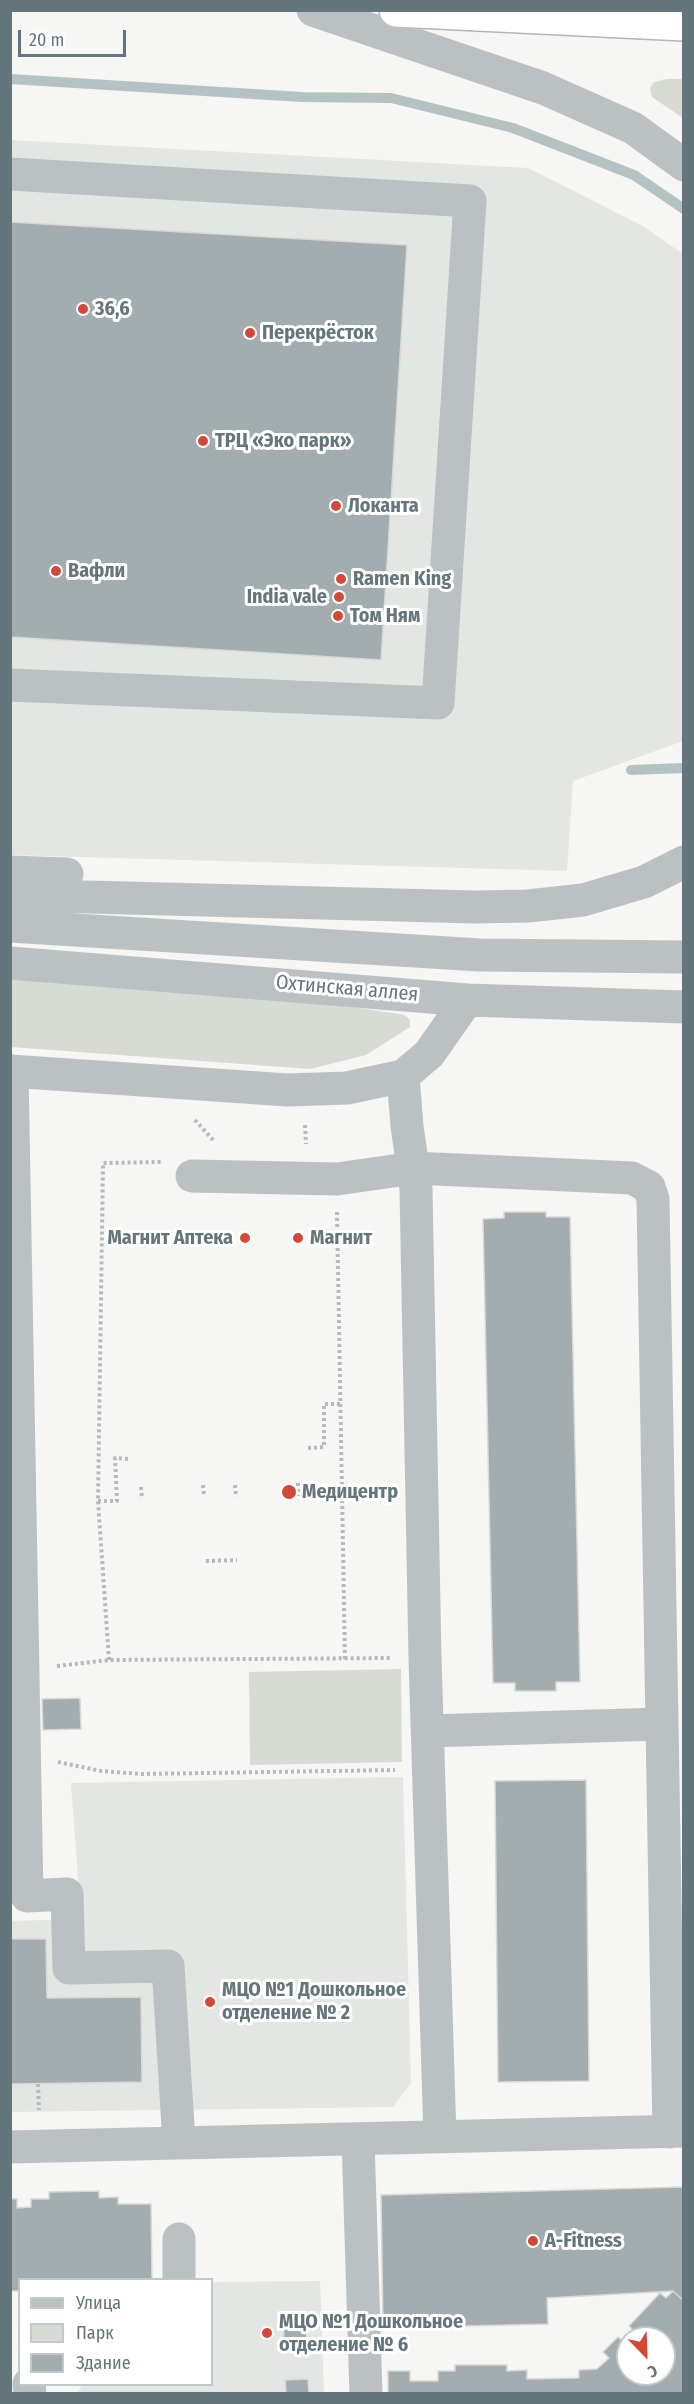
<!DOCTYPE html>
<html>
<head>
<meta charset="utf-8">
<style>
	body { margin:0 }
	#map { position:relative; width:694px; height:2404px; overflow:hidden; background:#f6f6f4; font-family:"Fira Sans Condensed",sans-serif }
	canvas { display:block }
	.frame { position:absolute; inset:0; border:12px solid #64757c; pointer-events:none }
	.legend { position:absolute; left:18px; top:2278px; width:195px; height:108px; box-sizing:border-box; background:#fff; border:2px solid #c1c8cb; margin:0; padding:8px 10px; list-style:none; font-size:18px; color:#64757c }
	.legend li { display:flex; align-items:center; gap:12px; height:30px }
	.legend b { width:30px; border:2px solid #c1c8cb }
	.north { position:absolute; left:616px; top:2326px; width:60px; height:60px; box-sizing:border-box; background:#fff; border:2px solid #c1c8cb; border-radius:50%; rotate:157deg; font-size:16px; font-weight:700; line-height:24px; text-align:center; color:#64757c }
	.north::after { content:''; display:block; margin:auto; width:21px; height:27px; background:#d34837; clip-path:polygon(50% 0,100% 100%,50% 72%,0 100%) }
	.scale { position:absolute; left:18px; top:30px; width:108px; height:27px; box-sizing:border-box; border:3px solid #64757c; border-top:0; padding-left:8px; font-size:18px; line-height:21px; white-space:nowrap; color:#64757c; -webkit-text-stroke:4px #fff; paint-order:stroke }
</style>
</head>
<body>
<div id="map">
<canvas width="694" height="2404"></canvas>
<div class="frame"></div>
<ul class="legend">
<li><b style="height:8px;background:#bbc1c3"></b>Улица</li>
<li><b style="height:16px;background:#d7dbd3"></b>Парк</li>
<li><b style="height:16px;background:#a3adb0"></b>Здание</li>
</ul>
<div class="north">С</div>
<div class="scale">20 m</div>
</div>
<script>
const c = document.querySelector('canvas').getContext('2d');
c.lineJoin = 'round';
function fillPath(path, color) {
  c.fillStyle = color;
  c.fill(path, 'evenodd');
}
function shape(rows) {
  const path = new Path2D();
  for (const r of rows) {
    path.moveTo(r[0], r[1]);
    for (let i = 2; i < r.length; i += 2) path.lineTo(r[i], r[i + 1]);
  }
  return path;
}
function strokePath(path, color, width, dash) {
  c.strokeStyle = color;
  c.lineWidth = width;
  c.lineCap = dash ? 'butt' : 'round';
  c.setLineDash(dash || []);
  c.stroke(path);
}
function drawText(font, color, halo, rows, align = 'center') {
  c.font = font + ' "Fira Sans Condensed",sans-serif';
  c.lineWidth = 6;
  c.setLineDash([]);
  c.textBaseline = 'middle';
  c.strokeStyle = halo;
  c.fillStyle = color;
  for (const [text, x, y, turn = 0] of rows) {
    c.save();
    c.translate(x, y);
    c.rotate((+turn || 0) * Math.PI / 180);
    c.textAlign = isNaN(turn) ? turn : align;
    if (halo) c.strokeText(text, 0, 0);
    c.fillText(text, 0, 0);
    c.restore();
  }
}
const built = shape([
	[10,140,528,168,643,226,683,254,683,741,573,781,567,871,11,855],
	[403,1777,411,2083,393,2107,11,2112,10,1921,81,1919,71,1783],
	[320,2281,324,2393,77,2394,82,2385,212,2384,212,2282]
]);
const green = shape([
	[667,79,683,79,683,118,652,97,650,88,654,82],
	[10,974,293,998,405,1015,410,1020,410,1027,366,1055,310,1069,11,1047],
	[401,1669,402,1762,250,1765,249,1672]
]);
const stream = shape([
	[10,79,302,97,391,98,513,128,634,175,684,209],
	[631,770,684,768]
]);
const building = shape([
	[10,222,407,245,381,660,10,637,10,222],
	[504,1212,546,1212,546,1217,570,1217,580,1682,556,1682,556,1691,515,1691,515,1683,493,1683,483,1219,504,1218,504,1212],
	[80,1698,81,1729,43,1730,42,1699,80,1698],
	[586,1780,589,2081,498,2082,495,1781,586,1780],
	[10,1939,46,1939,47,1998,141,1997,142,2082,10,2084,10,1939],
	[684,2187,684,2301,673,2291,547,2298,548,2324,383,2328,381,2195,684,2187],
	[99,2191,99,2198,118,2197,118,2204,151,2204,152,2280,20,2280,19,2291,10,2291,10,2199,17,2199,17,2208,31,2207,31,2199,49,2199,49,2192,99,2191],
	[673,2291,684,2301,684,2394,388,2394,388,2371,410,2371,410,2381,438,2381,438,2371,455,2371,455,2365,507,2365,507,2371,527,2370,527,2379,579,2378,579,2370,597,2369,609,2358,603,2352,618,2337,624,2342,634,2331,629,2326,660,2293,666,2298,673,2291],
	[628,2338,664,2338,664,2374,628,2374,628,2338],
	[283,2313,305,2313,307,2340,284,2340,283,2313],
	[308,2379,309,2394,286,2394,285,2380,308,2379]
]);
const path = shape([
	[195,1120,214,1141],
	[305,1125,306,1144],
	[337,1212,345,1659],
	[308,1448,324,1447,324,1404,340,1404],
	[298,1483,298,1496],
	[203,1485,204,1496],
	[235,1485,236,1497],
	[141,1487,142,1499],
	[98,1501,117,1501,115,1458,129,1459],
	[206,1561,237,1560],
	[109,1660,98,1501,103,1163,161,1162],
	[57,1666,109,1660,391,1658],
	[58,1762,101,1771,141,1774,395,1770],
	[38,2084,39,2110]
]);
const minor = shape([
	[313,10,543,88,633,128,684,165],
	[10,174,470,201,438,703,10,685],
	[10,872,67,874],
	[10,895,475,907,528,906,583,900,644,882,684,862],
	[10,926,480,955,684,957],
	[10,963,467,1000,684,1007],
	[10,1071,288,1090,347,1088,403,1076,429,1054,467,1000],
	[12,1071,27,1896,67,1894,69,1968,168,1966,179,2143],
	[403,1076,407,1126,416,1189,425,1658,440,2137],
	[192,1176,337,1179,414,1168,632,1178,649,1187,653,1199,669,2132],
	[428,1731,661,1724],
	[358,2139,366,2394],
	[10,2147,684,2131],
	[179,2239,179,2280],
	[29,2384,30,2394]
]);
const highway = shape([
	[396,10,684,24]
]);
const markers = [
	[83,309,6,"#d34837"],
	[250,333,6,"#d34837"],
	[203,441,6,"#d34837"],
	[336,506,6,"#d34837"],
	[56,571,6,"#d34837"],
	[341,579,6,"#d34837"],
	[339,597,6,"#d34837"],
	[338,616,6,"#d34837"],
	[245,1238,6,"#d34837"],
	[298,1238,6,"#d34837"],
	[289,1492,8,"#d34837"],
	[210,2002,6,"#d34837"],
	[533,2241,6,"#d34837"],
	[267,2333,6,"#d34837"]
];
const poiNames = [
	["36,6",95,309],
	["Перекрёсток",262,333],
	["ТРЦ «Эко парк»",215,441],
	["Локанта",348,506],
	["Вафли",68,571],
	["Ramen King",353,579],
	["India vale",327,597,"right"],
	["Том Ням",350,616],
	["Магнит Аптека",233,1238,"right"],
	["Магнит",310,1238],
	["Медицентр",302,1492],
	["МЦО №1 Дошкольное",222,1990],
	["отделение № 2",222,2013],
	["A-Fitness",545,2241],
	["МЦО №1 Дошкольное",279,2322],
	["отделение № 6",279,2345]
];
const streetNames = [
	["Охтинская аллея",347,989,5]
];
fillPath(built, '#e4e6e4');
fillPath(green, '#d7dbd3');
strokePath(stream, '#b4c2c4', 10);
fillPath(building, '#a3adb0');
strokePath(building, '#d8d8d6', 1.5);
strokePath(highway, '#b1b6b8', 36);
strokePath(path, '#b6babc', 4, [3, 3]);
strokePath(minor, '#bbc1c3', 33);
strokePath(highway, '#fff', 33);
for (const [x, y, r, color] of markers) {
  const dot = new Path2D();
  dot.arc(x, y, r, 0, 2 * Math.PI);
  c.fillStyle = color;
  c.fill(dot);
  strokePath(dot, '#fff', 2);
}
drawText('bold 20px', '#64757c', '#fff', poiNames, 'left');
drawText('20px', '#64757c', '#fff', streetNames);
</script>
</body>
</html>
